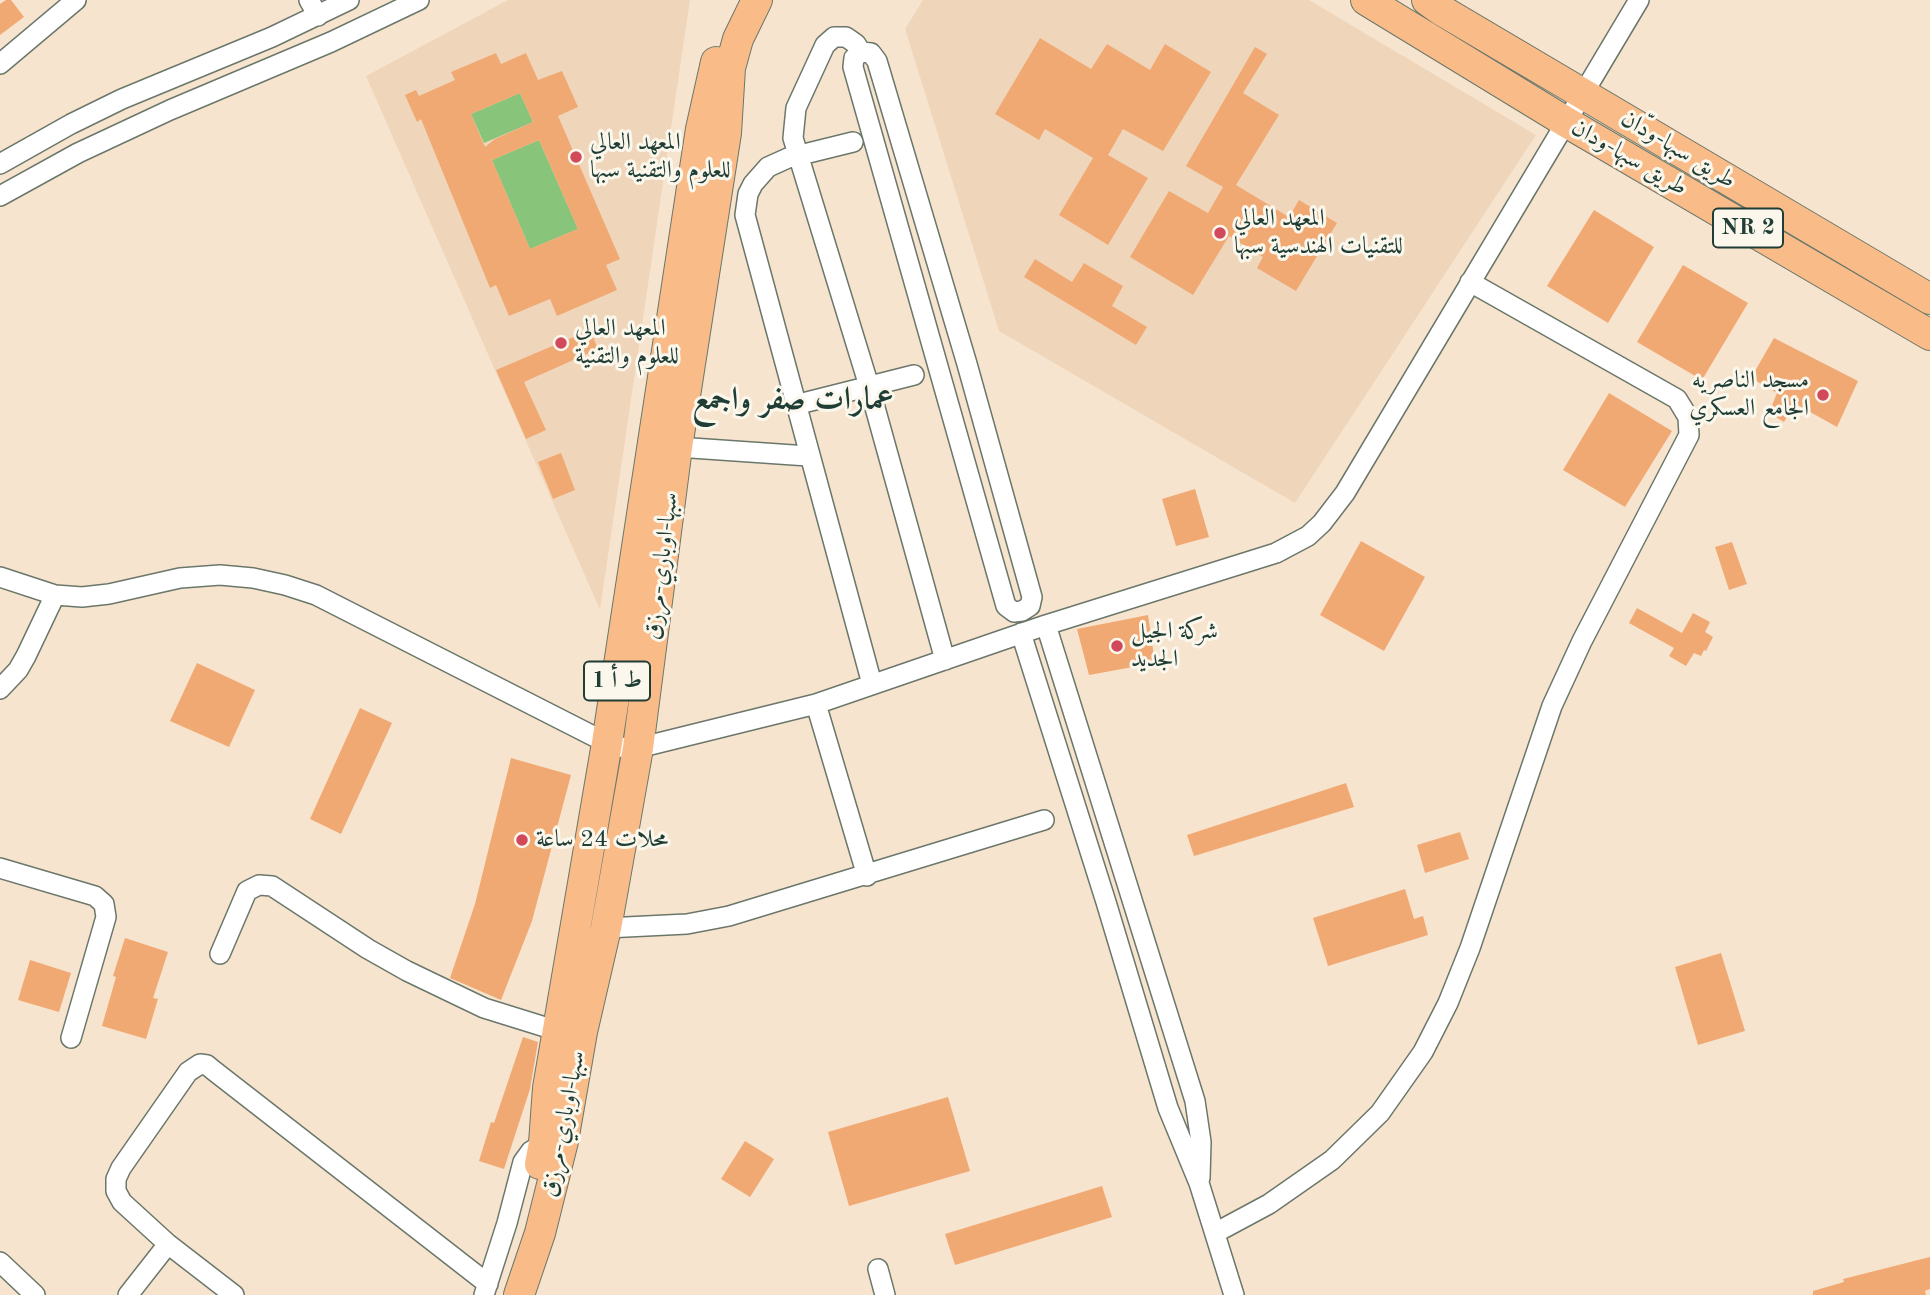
<!DOCTYPE html>
<html>
<head>
<meta charset="utf-8">
<style>
	body { margin:0 }
	canvas { display:block; background:#f7e4ce }
</style>
</head>
<body>
<canvas width="1930" height="1295"></canvas>
<script>
const c = document.querySelector('canvas').getContext('2d');
c.lineJoin = 'round';
function fillPath(path, color) {
  c.fillStyle = color;
  c.fill(path, 'evenodd');
}
function shape(rows) {
  const path = new Path2D();
  for (const r of rows) {
    path.moveTo(r[0], r[1]);
    for (let i = 2; i < r.length; i += 2) path.lineTo(r[i], r[i + 1]);
  }
  return path;
}
function strokePath(path, color, width, dash) {
  c.strokeStyle = color;
  c.lineWidth = width;
  c.lineCap = dash ? 'butt' : 'round';
  c.setLineDash(dash || []);
  c.stroke(path);
}
function drawText(font, color, halo, rows, align = 'center') {
  c.font = font + ' "Old Standard TT",Amiri,serif';
  c.lineWidth = 6;
  c.setLineDash([]);
  c.textBaseline = 'middle';
  c.strokeStyle = halo;
  c.fillStyle = color;
  for (const [text, x, y, turn = 0] of rows) {
    c.save();
    c.translate(x, y);
    c.rotate((+turn || 0) * Math.PI / 180);
    c.textAlign = isNaN(turn) ? turn : align;
    if (halo) c.strokeText(text, 0, 0);
    c.fillText(text, 0, 0);
    c.restore();
  }
}
const built = shape([
	[508,0,690,0,600,610,366,76],
	[923,0,1309,0,1536,135,1295,503,999,331,905,29]
]);
const green = shape([
	[520,93,533,122,484,143,471,114],
	[539,140,578,229,530,249,492,160]
]);
const building = shape([
	[6,0,11,0,24,17,0,35,0,4],
	[1040,38,1091,69,1107,44,1150,70,1165,44,1211,72,1163,151,1123,129,1108,155,1148,178,1108,245,1059,215,1093,158,1045,129,1039,140,995,114],
	[1255,47,1267,54,1243,93,1279,115,1236,185,1289,217,1299,200,1337,223,1296,291,1257,268,1263,257,1229,236,1193,295,1130,257,1169,191,1208,213,1223,187,1186,166],
	[496,53,501,64,526,53,538,80,562,71,578,107,558,116,620,259,606,265,617,290,557,316,550,299,509,316,496,285,490,288,421,119,417,122,405,95,416,90,419,96,455,80,451,72],
	[520,93,533,122,495,139,485,147,471,114],
	[539,140,578,229,530,249,492,160],
	[1594,210,1654,247,1608,323,1547,286],
	[1035,259,1072,282,1084,263,1123,286,1112,306,1147,327,1136,345,1024,277],
	[1683,265,1748,303,1702,380,1637,342],
	[590,330,598,349,524,382,546,430,526,439,496,370],
	[1774,338,1858,381,1837,427,1794,403,1784,422,1769,413,1777,393,1751,378],
	[1609,393,1672,431,1625,507,1563,470],
	[561,453,575,490,553,499,538,462],
	[1195,489,1209,537,1176,546,1162,499],
	[1361,541,1425,577,1384,651,1320,615],
	[1732,542,1747,584,1729,590,1715,547],
	[1637,608,1682,633,1693,613,1710,622,1705,632,1713,637,1706,651,1704,650,1701,656,1694,653,1686,666,1669,656,1674,648,1629,623],
	[1148,615,1155,663,1089,675,1077,629],
	[197,663,255,690,229,747,170,721],
	[360,708,392,723,341,834,310,819],
	[511,758,571,775,532,921,501,1000,450,978,475,904],
	[1346,783,1354,807,1194,856,1187,835],
	[1460,832,1469,859,1425,873,1417,845],
	[1405,889,1414,919,1423,916,1428,935,1328,966,1313,918],
	[125,938,168,952,153,998,158,999,146,1039,102,1026,116,977,113,976],
	[1721,953,1745,1031,1698,1045,1675,967],
	[30,960,71,973,59,1012,18,1000],
	[523,1037,538,1042,530,1089,504,1169,479,1161,491,1122,494,1123],
	[948,1097,970,1171,849,1206,828,1132],
	[745,1141,774,1159,750,1197,721,1179],
	[1102,1186,1112,1217,955,1265,945,1234],
	[1930,1257,1930,1289,1925,1291,1926,1295,1813,1295,1813,1291,1844,1282,1843,1279]
]);
const minor = shape([
	[309,0,318,16],
	[861,52,871,53,877,61,967,364,1032,597,1030,606,1022,611,1014,612,1006,606,853,67,854,58,861,52],
	[861,52,856,44,846,37,834,37,825,45,796,108,793,138,869,386,945,660],
	[0,64,76,0],
	[853,142,788,158,768,167,753,184,748,194,745,215,872,684],
	[0,164,71,124,122,99,272,37,349,0],
	[0,196,78,153,170,110,331,42,419,0],
	[795,405,914,375],
	[677,447,808,456],
	[0,577,55,595,82,597,109,594,180,578,220,575,253,578,285,585,316,595,607,743,617,747,638,748,816,704,1046,625,1276,553,1308,536,1322,523,1345,493,1639,0],
	[1046,625,1195,1101,1201,1142,1200,1178],
	[1021,633,1106,902,1168,1108,1199,1183,1234,1295],
	[0,689,18,670,26,656,55,595],
	[816,704,867,876],
	[0,868,95,896,104,904,106,917,71,1038],
	[606,928,687,924,729,916,1044,820],
	[220,954,247,891,259,885,272,886,368,949,407,971,484,1008,558,1031],
	[1215,1233,1269,1204,1332,1160,1380,1113,1423,1052,1448,1003,1470,948,1552,706,1582,641,1689,435,1688,417,1677,399,1470,282],
	[0,1262,35,1295],
	[878,1269,885,1295],
	[128,1295,168,1244],
	[234,1295,168,1244,122,1202,116,1191,116,1179,121,1168,188,1072,200,1064,207,1065,213,1070,488,1284],
	[484,1295,507,1223,523,1162,531,1151,544,1143]
]);
const highway = shape([
	[1366,0,1566,122,1930,335],
	[1427,0,1441,10,1930,299],
	[540,1164,544,1143,548,1088,607,743,701,129,716,62],
	[519,1295,540,1233,563,1141,582,1032,606,928,638,748,677,447,726,133,730,68,738,39,757,0]
]);
const markers = [
	[576,157,7,"#d1495b"],
	[1220,233,7,"#d1495b"],
	[561,343,7,"#d1495b"],
	[1823,395,7,"#d1495b"],
	[1117,646,7,"#d1495b"],
	[522,840,7,"#d1495b"]
];
const shields = [
	[1748,228,70],
	[617,681,66]
];
const shieldNames = [
	["NR 2",1748,228],
	["ط أ 1",617,681]
];
const poiNames = [
	["المعهد العالي",590,143],
	["للعلوم والتقنية سبها",590,171],
	["المعهد العالي",1234,219],
	["للتقنيات الهندسية سبها",1234,247],
	["المعهد العالي",575,329],
	["للعلوم والتقنية",575,357],
	["مسجد الناصريه",1809,381,"right"],
	["الجامع العسكري",1809,409,"right"],
	["شركة الجيل",1131,632],
	["الجديد",1131,660],
	["محلات 24 ساعة",536,840]
];
const streetNames = [
	["طريق سبها-ودّان",1678,150,31],
	["طريق سبها-ودان",1629,158,30],
	["سبها-اوباري-مرزق",662,566,-83],
	["سبها-اوباري-مرزق",564,1124,-79]
];
const districtNames = [
	["عمارات صفر واجمع",793,401]
];
fillPath(built, '#efd6bb');
fillPath(green, '#88c47a');
fillPath(building, '#f1a974');
strokePath(minor, '#6b776a', 22);
strokePath(highway, '#6b776a', 32);
strokePath(minor, '#fff', 19);
strokePath(highway, '#f9bc89', 30);
for (const [x, y, r, color] of markers) {
  const dot = new Path2D();
  dot.arc(x, y, r, 0, 2 * Math.PI);
  c.fillStyle = color;
  c.fill(dot);
  strokePath(dot, '#fbf7ec', 2.5);
}
for (const [x, y, w] of shields) {
  const box = new Path2D();
  box.roundRect(x - w / 2, y - 19.5, w, 39, 5);
  c.fillStyle = '#fbf7ec';
  c.fill(box);
  strokePath(box, '#1f3d34', 2);
}
drawText('bold 23px', '#1f3d34', null, shieldNames);
drawText('24px', '#1f3d34', '#fbf7ec', poiNames, 'left');
drawText('24px', '#1f3d34', '#fbf7ec', streetNames);
drawText('bold 32px', '#1f3d34', '#fbf7ec', districtNames);
</script>
</body>
</html>
